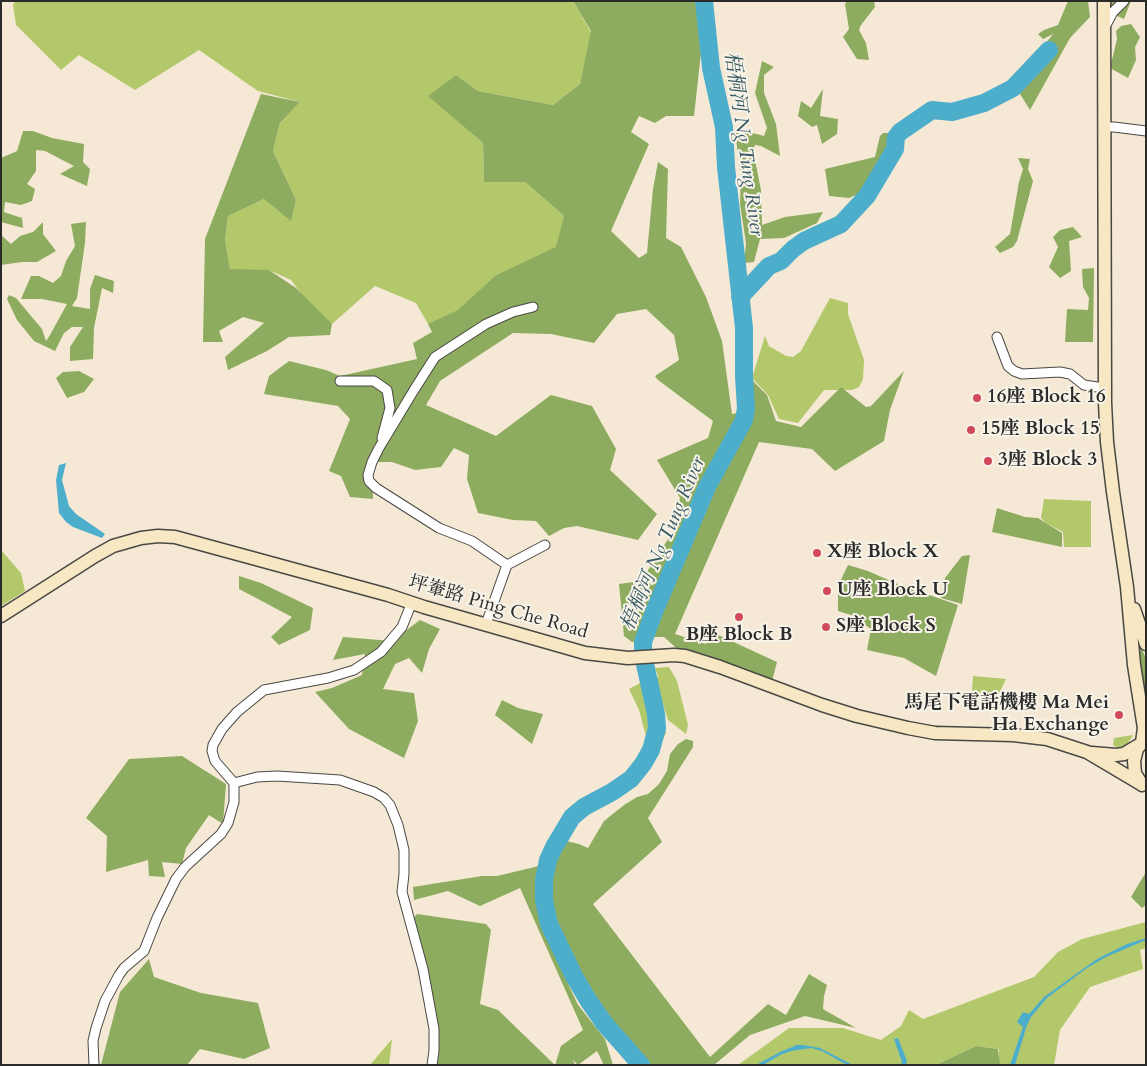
<!DOCTYPE html>
<html>
<head>
<meta charset="utf-8">
<style>
	body { margin:0 }
	#map { position:relative; width:1147px; height:1066px; overflow:hidden; background:#f5e9d5; font-family:Cardo,serif }
	canvas { display:block }
	.frame { position:absolute; inset:0; border:2px solid #2b2b2b; pointer-events:none }
</style>
</head>
<body>
<div id="map">
<canvas width="1147" height="1066"></canvas>
<div class="frame"></div>
</div>
<script>
const c = document.querySelector('canvas').getContext('2d');
c.lineJoin = 'round';
function fillPath(path, color) {
  c.fillStyle = color;
  c.fill(path, 'evenodd');
}
function shape(rows) {
  const path = new Path2D();
  for (const r of rows) {
    path.moveTo(r[0], r[1]);
    for (let i = 2; i < r.length; i += 2) path.lineTo(r[i], r[i + 1]);
  }
  return path;
}
function strokePath(path, color, width, dash) {
  c.strokeStyle = color;
  c.lineWidth = width;
  c.lineCap = dash ? 'butt' : 'round';
  c.setLineDash(dash || []);
  c.stroke(path);
}
function drawText(font, color, halo, rows, align = 'center') {
  c.font = font + ' Cardo,"Noto Serif SC",serif';
  c.lineWidth = 4;
  c.setLineDash([]);
  c.textBaseline = 'middle';
  c.strokeStyle = halo;
  c.fillStyle = color;
  for (const [text, x, y, turn = 0] of rows) {
    c.save();
    c.translate(x, y);
    c.rotate((+turn || 0) * Math.PI / 180);
    c.textAlign = isNaN(turn) ? turn : align;
    if (halo) c.strokeText(text, 0, 0);
    c.fillText(text, 0, 0);
    c.restore();
  }
}
const green = shape([
	[15,1,573,1,592,34,580,84,553,105,478,91,456,75,429,96,483,143,484,182,525,182,564,216,560,246,496,275,453,316,428,324,416,303,375,286,332,324,315,312,291,280,269,270,230,270,225,240,228,216,264,199,291,220,296,200,273,151,280,123,300,102,258,91,199,50,135,90,79,55,61,70,16,25,13,5],
	[830,298,848,303,848,314,864,360,863,379,859,387,852,390,824,390,798,423,779,419,768,395,752,378,765,336,769,346,786,356,793,357,801,351],
	[1044,499,1091,501,1091,547,1064,547,1063,532,1046,523,1041,518],
	[1,550,21,573,25,591,1,606],
	[669,667,677,681,688,725,686,734,668,720,655,679,658,676,655,668],
	[973,676,1006,679,996,700,984,698,984,693,972,692],
	[642,682,651,704,660,709,666,733,657,753,640,775,621,791,601,800,598,791,622,778,631,769,642,754,647,740,639,710,629,689],
	[1133,735,1128,743,1124,746,1118,748,1113,745,1114,738],
	[1146,922,1146,948,1140,950,1143,969,1090,987,1060,1030,1054,1065,999,1065,999,1049,976,1046,936,1065,738,1065,789,1028,843,1028,881,1040,901,1026,909,1010,923,1019,1034,977,1058,952,1082,939],
	[392,1039,389,1065,370,1065]
]);
const forest = shape([
	[573,1,699,1,701,53,694,116,666,116,655,123,639,116,631,132,649,144,611,231,639,258,647,253,653,189,658,162,668,169,666,238,681,247,706,297,722,341,732,414,748,411,752,380,767,395,776,421,801,427,841,387,866,407,871,406,904,371,890,410,884,441,835,471,812,449,759,442,675,634,706,644,701,627,777,662,770,689,685,656,664,637,654,637,632,642,624,636,619,584,641,581,672,533,680,498,657,460,708,438,713,421,658,380,655,376,679,360,674,335,646,309,617,314,594,343,551,334,513,333,440,381,426,405,496,436,551,395,592,406,616,449,610,470,657,514,638,540,577,526,564,528,549,536,536,521,513,520,478,513,467,479,469,455,454,448,441,467,415,470,392,462,372,462,373,499,350,497,341,476,329,471,350,419,338,406,264,394,269,376,289,361,326,370,340,376,417,359,413,343,432,332,428,324,458,310,496,275,556,247,564,216,525,182,484,182,483,143,428,96,456,75,478,91,553,105,580,84,591,31],
	[847,1,874,1,875,7,861,25,859,30,866,43,869,60,857,59,843,37,849,29,845,4],
	[1068,1,1088,1,1090,17,1070,38,1030,110,1020,94,1007,83,1028,65,1053,34,1043,39,1038,34,1044,30,1058,25],
	[1109,1,1131,1,1124,19,1108,12],
	[1131,24,1140,37,1135,47,1136,60,1128,78,1110,68,1117,39,1116,31,1121,26],
	[762,61,774,67,764,75,764,93,776,124,780,156,761,146,755,145,753,150,761,190,762,225,785,217,823,212,817,223,784,238,760,239,754,262,744,263,746,243,740,204,741,175,735,132,745,131,764,136,767,128,755,93],
	[823,89,820,116,838,119,837,134,822,144,817,125,812,127,798,116,801,101,811,108],
	[261,94,300,102,280,123,273,151,296,200,291,221,264,199,228,216,225,240,230,269,269,270,296,288,332,324,330,335,289,337,267,351,228,370,225,357,264,323,243,317,219,331,223,342,203,342,205,239],
	[23,131,33,131,52,138,84,144,83,162,90,169,87,186,60,174,74,166,45,151,36,150,36,171,27,184,35,189,32,201,21,205,5,202,4,212,22,218,23,228,1,222,1,158,17,151],
	[883,133,894,133,889,156,881,156,863,192,849,198,829,196,825,169,875,157,880,136],
	[1018,158,1030,159,1028,169,1033,181,1017,241,1013,247,1000,253,995,247,1010,234,1019,182,1023,169],
	[43,222,43,234,56,251,37,262,22,262,1,265,1,235,11,244,20,236,33,232],
	[86,222,85,243,77,298,72,306,90,309,90,289,95,275,114,281,113,293,102,288,94,328,93,359,70,361,70,347,83,327,72,327,64,333,55,351,34,341,17,320,7,299,9,295,16,298,42,329,46,341,50,335,67,304,42,299,21,299,31,276,39,276,53,283,61,276,66,261,75,246,71,224],
	[1073,227,1082,237,1069,241,1071,271,1060,278,1049,267,1058,247,1053,237,1060,230],
	[1094,268,1093,342,1065,342,1067,309,1088,310,1089,298,1083,287,1082,269],
	[79,371,94,379,84,392,67,398,56,378,63,372],
	[997,508,1025,517,1038,518,1062,533,1062,547,992,532],
	[970,555,962,604,941,598,945,578,962,556],
	[848,565,868,571,895,583,958,605,936,676,904,658,867,650,871,629,851,615,838,611,838,586],
	[239,576,261,583,313,608,310,630,279,645,271,637,292,617,239,589],
	[420,620,440,629,429,649,422,673,409,658,395,664,383,689,414,693,418,721,404,758,349,729,315,692,332,688,362,675,365,654,333,660,343,637,392,641],
	[1134,628,1146,659,1146,715],
	[502,700,518,708,543,714,532,744,495,715],
	[686,739,693,741,693,747,648,818,662,842,593,904,710,1057,768,1004,786,1015,809,974,827,985,824,996,823,1009,856,1028,805,1016,750,1035,714,1065,641,1065,616,1038,588,1000,556,940,549,924,544,900,544,880,548,860,558,839,579,844,588,848,604,821,624,805,637,797,648,794,659,784,667,771,670,754,678,744],
	[182,756,226,784,223,824,209,815,186,848,182,864,162,862,165,877,149,876,148,860,106,872,107,836,86,818,129,759],
	[539,866,539,889,536,900,557,960,578,1005,605,1039,613,1065,602,1065,603,1063,597,1051,578,1065,573,1060,575,1065,428,1065,434,1035,409,923,417,914,486,924,491,930,480,1004,498,1010,555,1065,561,1046,583,1030,520,888,480,906,448,891,414,900,413,887,482,876,497,876],
	[1146,872,1146,905,1142,908,1131,897],
	[149,959,154,977,201,993,258,1003,270,1048,244,1059,200,1049,187,1065,101,1065,120,992],
	[976,1046,998,1049,1000,1065,936,1065]
]);
const water = shape([
	[66,463,62,480,69,506,76,514,105,534,102,538,73,527,66,522,59,513,56,480,59,465],
	[1146,938,1146,940,1106,957,1087,968,1047,998,1031,1017,1026,1028,1015,1065,1010,1065,1023,1027,1017,1022,1023,1012,1029,1014,1044,997,1097,959,1127,944],
	[898,1038,907,1061,906,1065,900,1065,902,1062,894,1039],
	[797,1045,803,1045,820,1048,853,1065,847,1065,822,1051,811,1048,791,1051,780,1055,763,1065,756,1065,780,1052]
]);
const river = shape([
	[740,297,769,266,781,261,793,249,804,241,841,224,867,196,895,149,896,137,900,132,932,110,952,112,984,103,1013,88,1049,50],
	[641,1065,604,1023,588,1000,574,976,549,924,544,900,544,880,548,860,554,847,572,817,584,807,612,792,631,779,643,764,651,750,657,728,656,714,643,655,643,642,654,612,707,487,744,420,746,408,744,376,744,328,726,167,724,127,711,68,704,1]
]);
const street = shape([
	[1105,27,1113,12,1124,1],
	[1104,127,1114,127,1146,131],
	[997,337,1008,366,1014,371,1022,374,1060,372,1070,374,1084,385,1104,388],
	[340,381,374,381,387,390,390,408,382,438],
	[507,565,545,545],
	[486,624,507,565,472,541,439,528,376,488,369,481,368,475,372,462,379,448,414,390,435,357,486,324,513,312,533,307],
	[234,783,257,777,277,776,340,780,374,792,384,798,390,805,398,825,404,850,404,874,402,892,423,969,434,1029,434,1051,432,1065],
	[94,1065,93,1041,96,1028,105,1001,119,975,124,968,144,951,157,918,176,879,185,867,221,834,228,823,234,802,234,783,215,761,212,751,213,745,222,729,237,712,264,690,328,678,354,670,381,652,402,627,412,602]
]);
const secondary = shape([
	[1104,1,1105,403,1107,442,1113,492,1127,587,1134,665,1144,728,1142,742],
	[1134,609,1146,644],
	[1,616,95,556,113,546,141,538,158,536,175,537,388,595,424,607,585,653,628,658,674,655,685,656,720,667,822,705,857,716,908,728,935,733,1013,735,1047,739,1087,752,1141,784],
	[1092,753,1116,755,1124,754,1139,745],
	[1142,785,1135,773,1134,761,1137,749,1146,738]
]);
const markers = [
	[977,398,5,"#d1495b"],
	[971,430,5,"#d1495b"],
	[988,461,5,"#d1495b"],
	[817,553,5,"#d1495b"],
	[827,591,5,"#d1495b"],
	[739,617,5,"#d1495b"],
	[826,627,5,"#d1495b"],
	[1119,715,5,"#d1495b"]
];
const poiNames = [
	["16座 Block 16",987,398],
	["15座 Block 15",981,430],
	["3座 Block 3",998,461],
	["X座 Block X",827,553],
	["U座 Block U",837,591],
	["S座 Block S",836,627],
	["B座 Block B",739,636,"center"],
	["馬尾下電話機樓 Ma Mei",1109,704,"right"],
	["Ha Exchange",1109,726,"right"]
];
const streetNames = [
	["坪輋路 Ping Che Road",498,608,16]
];
const waterNames = [
	["梧桐河 Ng Tung River",743,144,82],
	["梧桐河 Ng Tung River",664,544,-67]
];
fillPath(green, '#b3c76b');
fillPath(forest, '#8eac5f');
fillPath(water, '#4daecc');
strokePath(river, '#4daecc', 18);
strokePath(street, '#494844', 11);
strokePath(secondary, '#494844', 15);
strokePath(street, '#fff', 9);
strokePath(secondary, '#f7e8c3', 12);
for (const [x, y, r, color] of markers) {
  const dot = new Path2D();
  dot.arc(x, y, r, 0, 2 * Math.PI);
  c.fillStyle = color;
  c.fill(dot);
  strokePath(dot, '#f7f3e8', 2);
}
drawText('bold 19px', '#2b2b2b', '#f7f3e8', poiNames, 'left');
drawText('19px', '#2b2b2b', '#f7f3e8', streetNames);
drawText('italic 20px', '#375963', '#f7f3e8', waterNames);
</script>
</body>
</html>
